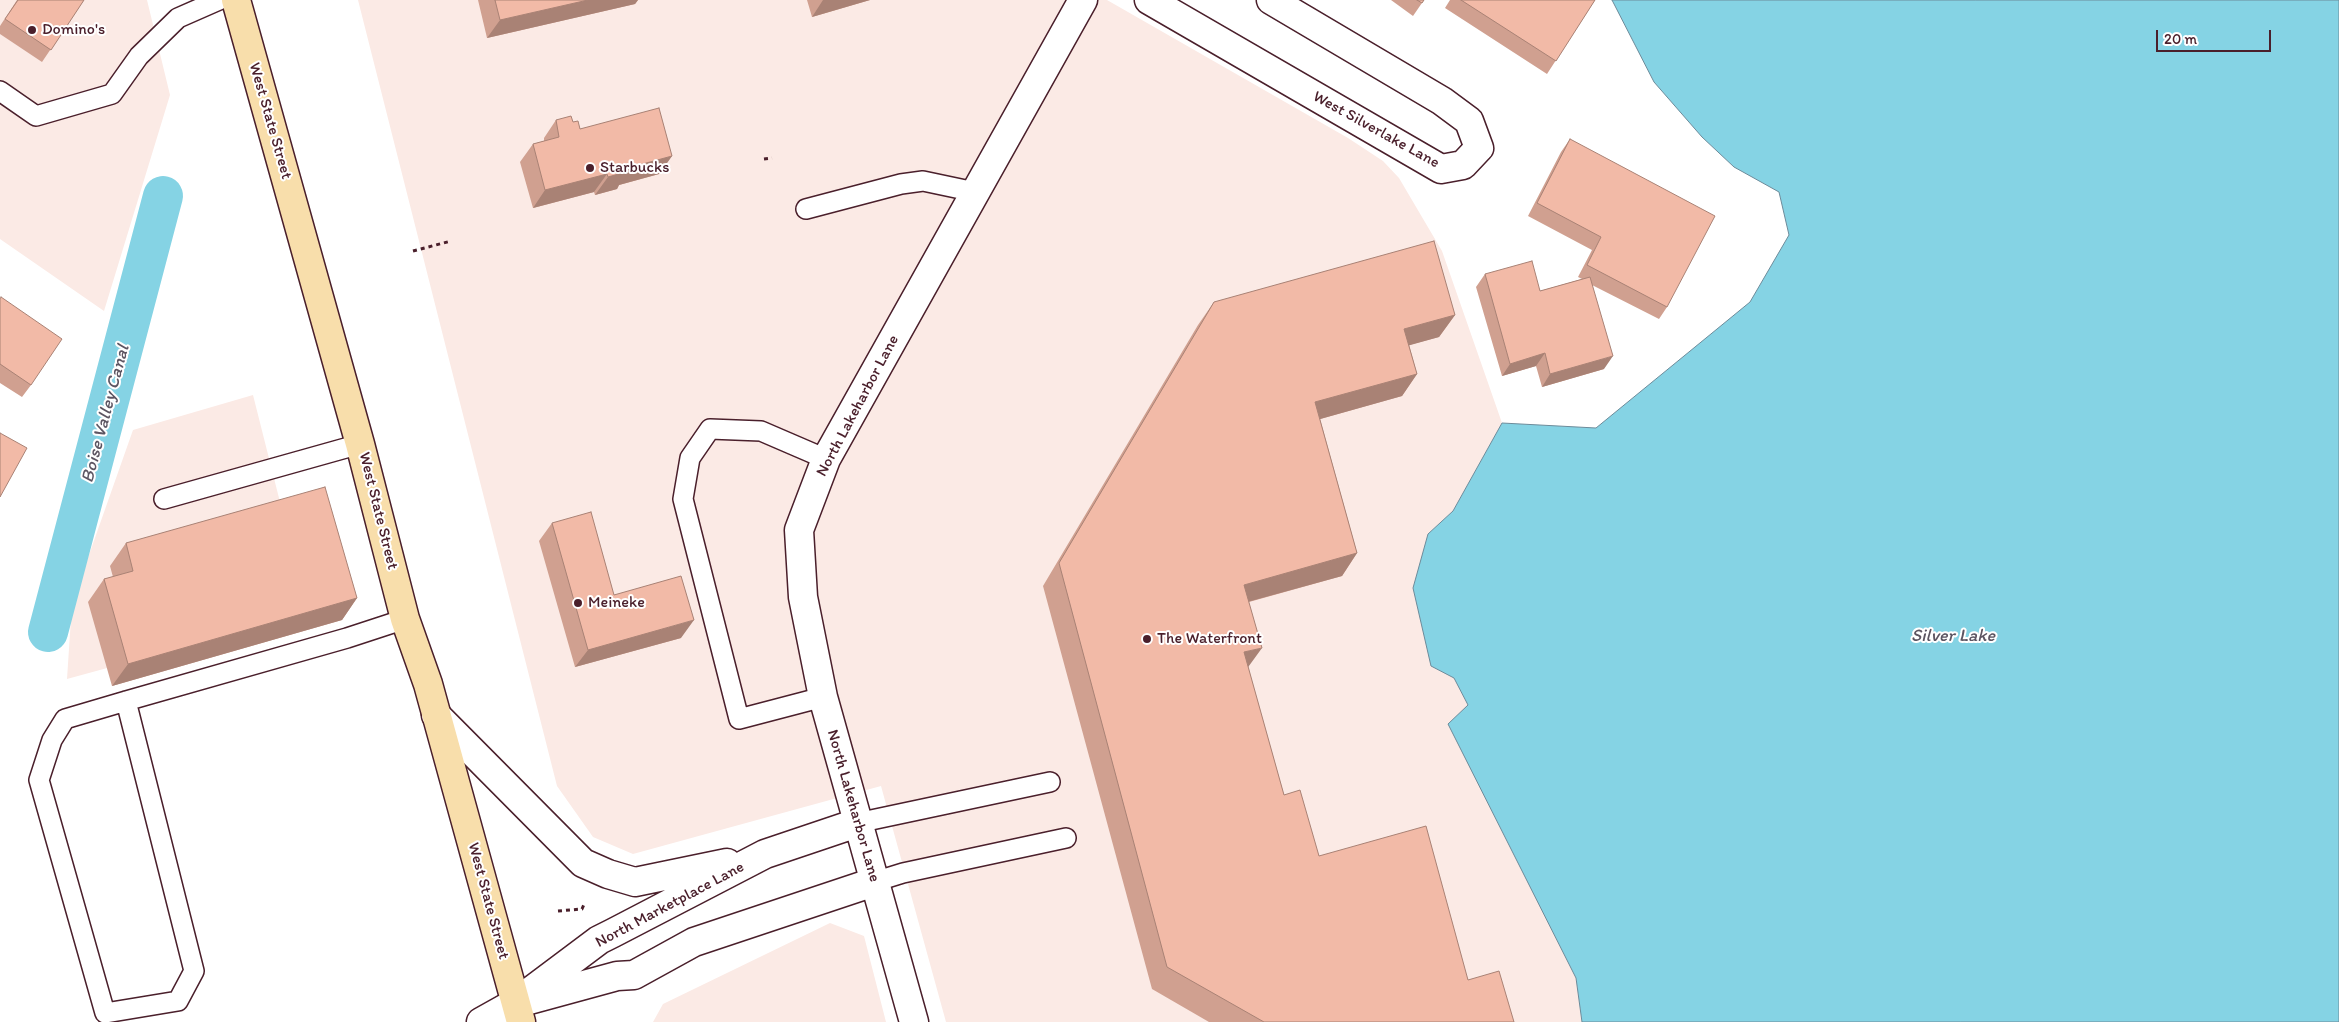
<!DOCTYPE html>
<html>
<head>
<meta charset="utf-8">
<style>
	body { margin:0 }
	#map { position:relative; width:2339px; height:1022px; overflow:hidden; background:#fff; font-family:Itim,sans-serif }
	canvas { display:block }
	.scale { position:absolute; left:2156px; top:30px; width:115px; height:22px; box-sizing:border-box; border:2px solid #4a1f2b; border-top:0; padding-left:6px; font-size:15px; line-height:18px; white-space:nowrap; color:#4a1f2b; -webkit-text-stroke:4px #fff; paint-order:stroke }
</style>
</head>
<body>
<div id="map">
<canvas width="2339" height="1022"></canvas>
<div class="scale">20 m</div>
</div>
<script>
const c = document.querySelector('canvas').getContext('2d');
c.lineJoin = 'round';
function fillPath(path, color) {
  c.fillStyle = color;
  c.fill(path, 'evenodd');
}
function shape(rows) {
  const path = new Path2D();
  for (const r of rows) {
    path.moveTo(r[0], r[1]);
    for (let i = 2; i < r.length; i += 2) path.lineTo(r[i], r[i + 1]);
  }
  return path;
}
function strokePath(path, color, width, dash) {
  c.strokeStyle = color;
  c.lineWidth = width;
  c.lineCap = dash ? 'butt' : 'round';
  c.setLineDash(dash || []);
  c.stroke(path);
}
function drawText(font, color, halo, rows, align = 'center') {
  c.font = font + ' Itim,sans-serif';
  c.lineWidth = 4;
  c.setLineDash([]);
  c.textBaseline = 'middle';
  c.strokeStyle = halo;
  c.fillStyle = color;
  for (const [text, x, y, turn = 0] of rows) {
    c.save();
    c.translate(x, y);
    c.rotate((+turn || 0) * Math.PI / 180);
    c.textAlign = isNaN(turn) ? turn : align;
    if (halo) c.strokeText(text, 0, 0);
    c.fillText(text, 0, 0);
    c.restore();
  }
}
const built = shape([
	[0,0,147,0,170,95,104,311,0,239],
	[358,0,1107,0,1348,138,1383,161,1399,178,1442,251,1502,423,1453,511,1428,534,1431,665,1454,678,1468,705,1576,978,1582,1022,946,1022,881,786,633,854,593,837,557,786],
	[253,395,308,613,67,679,72,603,133,430],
	[830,923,864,936,886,1022,653,1022,663,1004]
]);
const water = shape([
	[1612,0,2339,0,2339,1022,1582,1022,1576,978,1448,724,1468,705,1454,678,1431,666,1413,588,1428,534,1453,511,1502,423,1596,428,1750,302,1789,235,1779,192,1734,167,1702,137,1654,82,1612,0]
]);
const canal = shape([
	[48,632,163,196]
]);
const path = shape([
	[764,159,772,158],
	[413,251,451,241],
	[558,911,582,909,585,902]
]);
const service = shape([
	[0,91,36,116,112,94,139,56,178,18,219,0],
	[806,209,901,184,923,181,975,192],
	[164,499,360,444],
	[823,697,739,719,683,499,690,458,710,429,761,431,826,459],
	[126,701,194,971,178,1001,105,1013,39,780,52,740,65,719,126,701,347,638,405,619],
	[857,823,1050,782],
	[874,882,903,873,1066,838]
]);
const minor = shape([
	[1149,0,1441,169,1463,165,1479,148,1469,121,1442,101,1271,0],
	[436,715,583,863,608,874,635,882,727,863],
	[529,1000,617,976,634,975,694,942,874,882],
	[481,1022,515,1003,599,940,613,933,765,854,857,823],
	[914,1022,823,697,803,597,799,530,826,459,1083,0]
]);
const primary = shape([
	[236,0,360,444,405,619,428,684,521,1022]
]);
const wall = shape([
	[17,0,84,0,42,62,0,34,0,26],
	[478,0,638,0,635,4,487,38],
	[807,0,870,0,812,17],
	[1391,0,1424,0,1413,16],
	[1450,0,1595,0,1547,74,1445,8],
	[556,120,573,122,580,129,672,156,659,174,619,185,617,189,595,195,594,192,533,208,520,162,533,144,544,141,544,138],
	[1570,139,1667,307,1659,319,1592,285,1604,369,1542,387,1536,366,1502,376,1476,287,1485,274,1540,291,1582,279,1578,277,1592,250,1528,216,1561,152],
	[0,299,31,385,22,397,0,383],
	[1214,302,1455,315,1439,337,1409,345,1417,374,1402,396,1320,419,1357,553,1342,576,1249,602,1248,668,1284,795,1319,856,1468,980,1514,1022,1209,1022,1152,989,1043,586,1198,325],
	[552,523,614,595,681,638,575,667,539,541],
	[126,543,357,598,342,620,112,686,88,602,104,579,113,577,110,566]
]);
const shadedWall = shape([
	[588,0,638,0,635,4,487,38,500,20],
	[823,0,870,0,812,17],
	[672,156,659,174,619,185,617,189,595,195,608,177,628,168],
	[607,174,594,192,533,208,545,190],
	[1455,315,1439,337,1389,351,1404,329],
	[1545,353,1536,366,1502,376,1510,364],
	[1613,356,1604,369,1542,387,1550,374],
	[1417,374,1402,396,1299,425,1315,402],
	[1357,553,1342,576,1229,607,1244,585],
	[357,598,342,620,112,686,128,664],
	[694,620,681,638,575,667,588,650],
	[1262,648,1246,670,1244,652]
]);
const building = shape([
	[18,0,84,0,51,50,5,19,18,0],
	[495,0,588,0,500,20,495,0],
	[1417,0,1424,0,1422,3,1417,0],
	[1461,0,1595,0,1556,61,1461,0],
	[659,108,672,156,628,168,629,171,608,177,607,174,545,190,533,144,559,137,556,120,571,116,573,122,578,121,580,129,659,108],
	[1570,139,1715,216,1667,307,1587,265,1601,237,1537,203,1570,139],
	[1434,241,1455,315,1404,329,1417,374,1315,402,1357,553,1244,585,1262,648,1244,652,1284,795,1300,790,1319,856,1426,826,1468,980,1499,971,1514,1022,1264,1022,1167,967,1059,563,1214,302,1434,241],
	[1532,261,1540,291,1590,277,1613,356,1550,374,1545,353,1510,364,1485,274,1532,261],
	[1,297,62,339,31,385,0,364,0,299,1,297],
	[0,433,27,448,0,497,0,433],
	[325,487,357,598,128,664,104,579,133,571,126,543,325,487],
	[591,512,614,595,681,576,694,620,588,650,552,523,591,512]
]);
const markers = [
	[32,30,5,"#4a1f2b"],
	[590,168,5,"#4a1f2b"],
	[578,603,5,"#4a1f2b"],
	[1147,639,5,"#4a1f2b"]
];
const poiNames = [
	["Domino's",42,30],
	["Starbucks",600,168],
	["Meineke",588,603],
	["The Waterfront",1157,639]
];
const streetNames = [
	["West State Street",270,121,74],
	["West Silverlake Lane",1376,130,29],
	["North Lakeharbor Lane",858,406,-62],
	["West State Street",378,511,76],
	["North Lakeharbor Lane",853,806,74],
	["West State Street",488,901,75],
	["North Marketplace Lane",670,905,-28]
];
const waterNames = [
	["Boise Valley Canal",106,414,-75],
	["Silver Lake",1953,636]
];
fillPath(built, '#fbeae5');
fillPath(water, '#85d3e4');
strokePath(water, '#6d8b9a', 1);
strokePath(canal, '#85d3e4', 40);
strokePath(service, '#4a1f2b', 22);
strokePath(minor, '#4a1f2b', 31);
strokePath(primary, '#4a1f2b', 31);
strokePath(path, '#4a1f2b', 3, [4, 4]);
strokePath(service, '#fff', 19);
strokePath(minor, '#fff', 28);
strokePath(primary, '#f8deab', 28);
fillPath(wall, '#d0a090');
fillPath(shadedWall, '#a98275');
fillPath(building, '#f2baa7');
strokePath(building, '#a98275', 1);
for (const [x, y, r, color] of markers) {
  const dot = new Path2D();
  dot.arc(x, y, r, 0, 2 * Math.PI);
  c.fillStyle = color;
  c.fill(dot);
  strokePath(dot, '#fff', 2);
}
drawText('16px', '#4a1f2b', '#fff', poiNames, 'left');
drawText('16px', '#4a1f2b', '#fff', streetNames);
drawText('italic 18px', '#5c5562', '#fff', waterNames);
</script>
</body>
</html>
